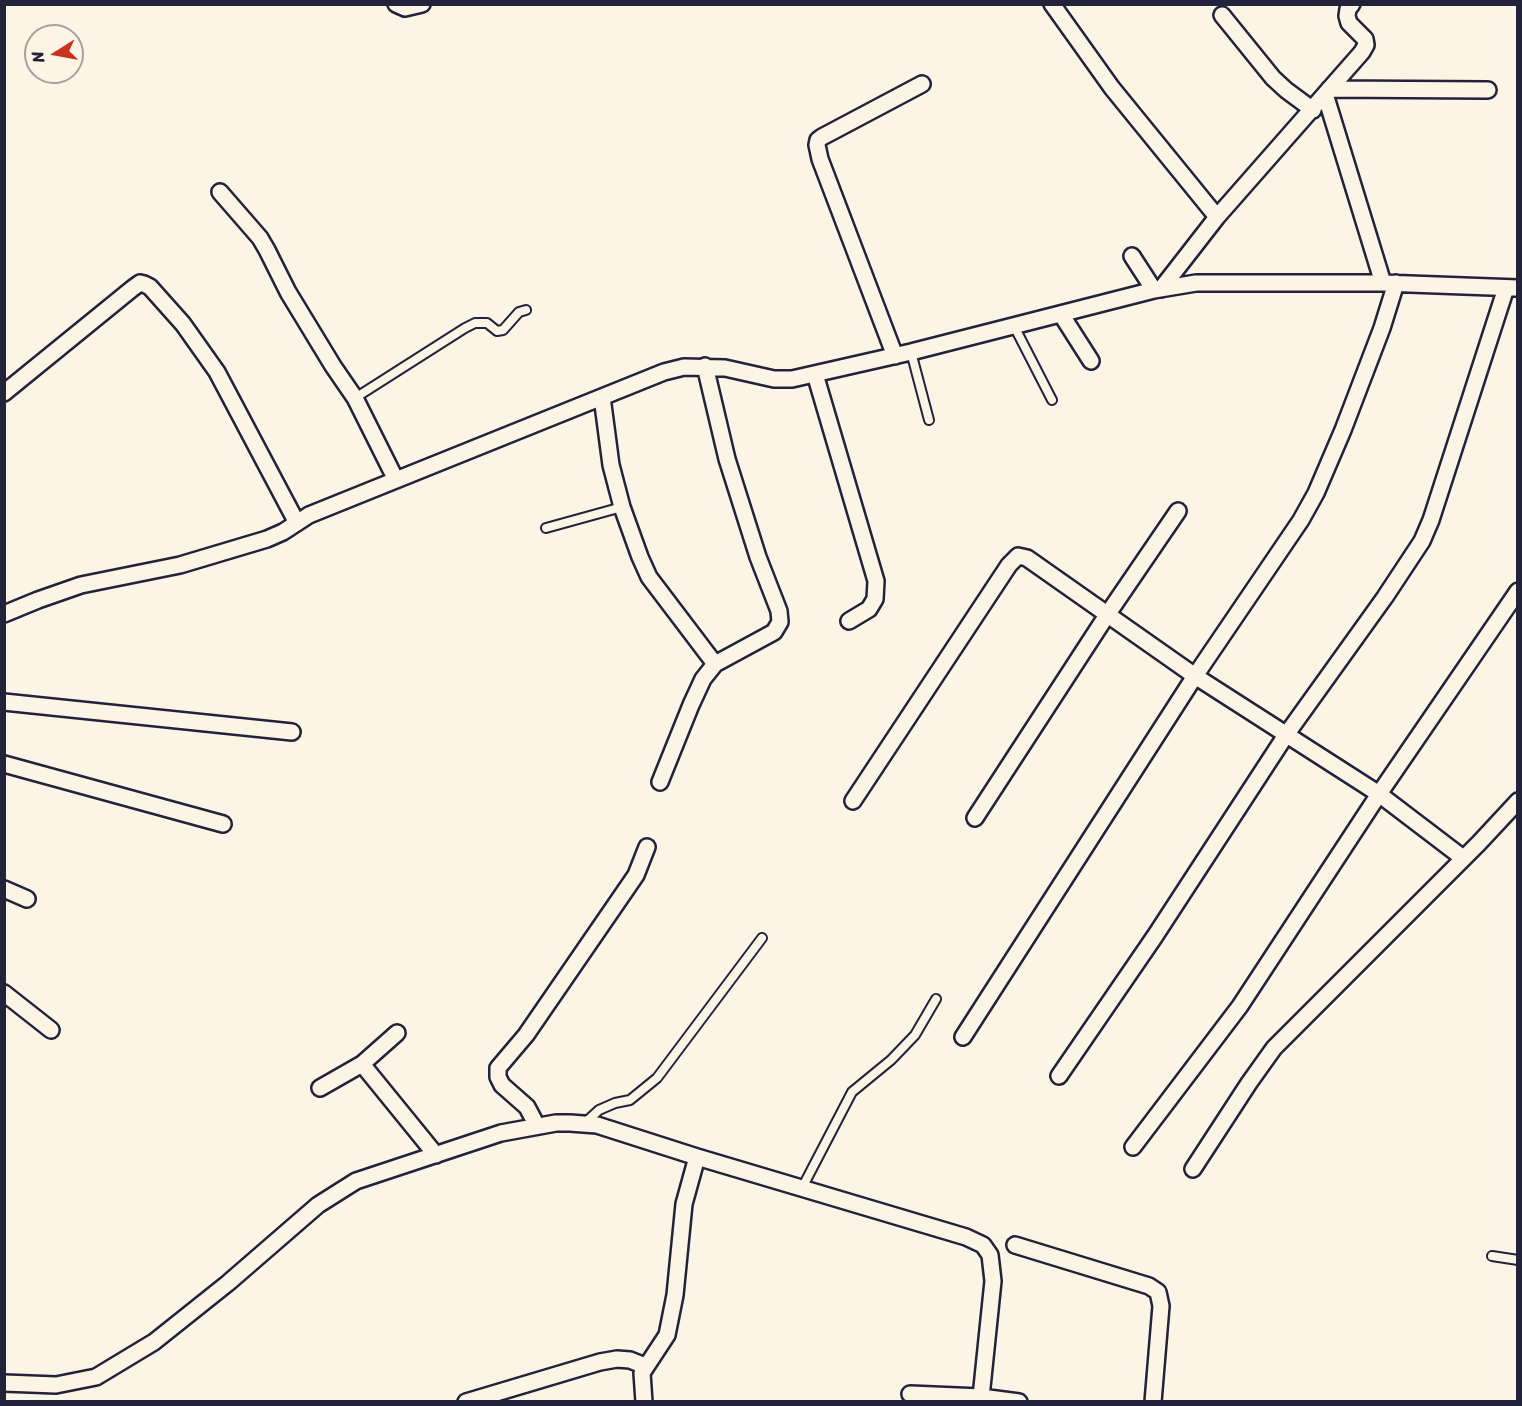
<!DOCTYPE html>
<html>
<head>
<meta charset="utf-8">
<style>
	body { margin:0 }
	#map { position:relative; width:1522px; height:1406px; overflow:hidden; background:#fcf5e5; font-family:Sriracha,sans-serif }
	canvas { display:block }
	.frame { position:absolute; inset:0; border:6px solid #22223b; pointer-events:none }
	.north { position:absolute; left:24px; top:24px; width:60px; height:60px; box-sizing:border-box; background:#fcf5e5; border:2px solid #a5a1a1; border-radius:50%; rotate:259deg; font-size:16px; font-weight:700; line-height:24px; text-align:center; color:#22223b }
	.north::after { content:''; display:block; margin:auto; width:21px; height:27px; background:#c8321e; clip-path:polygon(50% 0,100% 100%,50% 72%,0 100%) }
</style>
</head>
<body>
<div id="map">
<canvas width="1522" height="1406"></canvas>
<div class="frame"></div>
<div class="north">N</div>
</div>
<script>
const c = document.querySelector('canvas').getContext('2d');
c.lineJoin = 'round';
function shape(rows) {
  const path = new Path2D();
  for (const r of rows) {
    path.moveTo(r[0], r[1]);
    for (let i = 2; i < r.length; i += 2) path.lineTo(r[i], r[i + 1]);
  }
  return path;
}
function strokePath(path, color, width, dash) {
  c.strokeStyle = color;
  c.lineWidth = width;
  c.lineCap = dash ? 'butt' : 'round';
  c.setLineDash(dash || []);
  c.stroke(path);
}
const lane = shape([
	[1014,326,1052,400],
	[911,352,929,420],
	[355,398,465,328,475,323,487,323,497,331,503,330,519,312,526,310],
	[546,528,622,507],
	[586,1122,599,1110,615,1103,630,1100,657,1078,762,938],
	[802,1188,852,1092,891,1060,915,1035,936,999],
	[1492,1256,1518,1260]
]);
const street = shape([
	[396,4,405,8,422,4],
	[1052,4,1112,88,1217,217],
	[1222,15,1273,78,1286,90,1313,110],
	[1329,89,1488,90],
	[1325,94,1383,283],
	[220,192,260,238,267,250,288,292,333,366,355,398,396,480],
	[1132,256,1154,290],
	[1161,289,1217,217,1362,52,1366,45,1365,39,1349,23,1347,16,1348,9,1352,4],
	[1061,314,1091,361],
	[895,356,820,159,817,145,818,140,822,137,922,84],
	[815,374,876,581,875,599,869,609,849,621],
	[4,393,133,288,140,283,144,284,150,287,183,324,217,372,297,523],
	[602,397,611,465,622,507,640,557,649,577,715,664],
	[4,614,38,600,81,585,180,565,267,539,283,532,309,515,664,372,684,367,725,368,774,379,792,379,911,352,1154,290,1196,283,1383,283,1518,288],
	[4,702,292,732],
	[4,764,223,824],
	[660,782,691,705,703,679,715,664,774,632,780,622,779,611,758,557,727,459,705,366],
	[853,801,1009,565,1018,556,1027,558,1195,676,1379,794,1463,858],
	[975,818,1107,615,1178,511],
	[4,889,27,899],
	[4,993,51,1030],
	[963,1037,1195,676,1301,520,1316,493,1343,430,1382,328,1396,283],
	[362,1064,397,1033],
	[1059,1076,1155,936,1286,735,1385,597,1422,541,1431,520,1506,288],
	[320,1088,362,1064,436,1155],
	[537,1126,527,1107,502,1085,498,1077,498,1068,526,1035,636,875,647,847],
	[1133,1147,1240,1006,1379,794,1518,591],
	[1193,1169,1249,1083,1274,1048,1479,843,1518,801],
	[1015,1245,1149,1286,1158,1292,1161,1306,1153,1402],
	[4,1383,56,1385,96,1377,154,1342,228,1283,318,1205,356,1181,501,1133,556,1123,570,1123,597,1125,697,1157,966,1237,983,1245,990,1255,993,1281,981,1397],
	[910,1394,981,1397,1019,1402],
	[466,1402,600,1362,617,1359,630,1360,645,1366],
	[644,1402,642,1373,667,1335,675,1295,684,1204,697,1157]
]);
strokePath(lane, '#22223b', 12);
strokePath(street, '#22223b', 20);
strokePath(lane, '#fcf5e5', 8);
strokePath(street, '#fcf5e5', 15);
</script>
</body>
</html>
